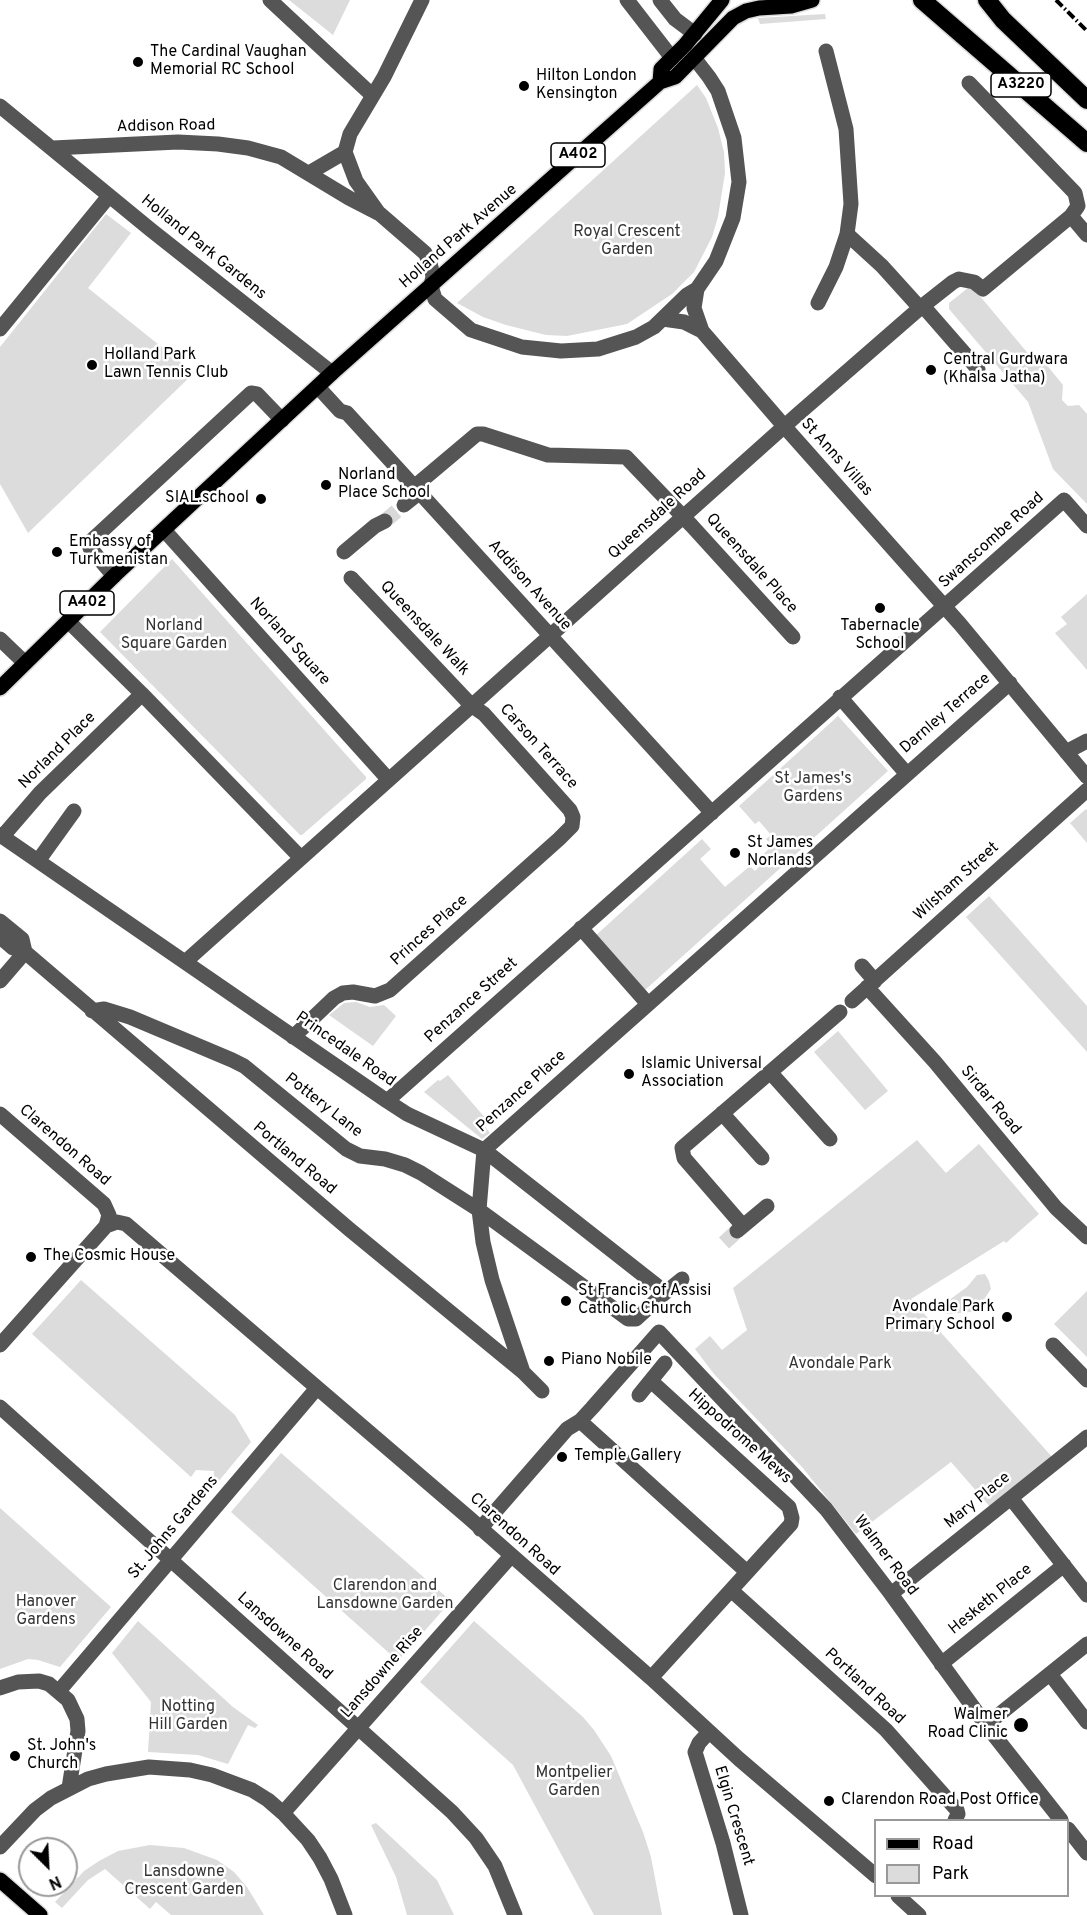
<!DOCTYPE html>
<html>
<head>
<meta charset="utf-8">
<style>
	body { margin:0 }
	#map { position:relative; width:1087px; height:1915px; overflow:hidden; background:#fff; font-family:Overpass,sans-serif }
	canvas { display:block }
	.legend { position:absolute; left:874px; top:1819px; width:195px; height:78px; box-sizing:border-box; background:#fff; border:2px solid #999; margin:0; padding:8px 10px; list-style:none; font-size:18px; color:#000 }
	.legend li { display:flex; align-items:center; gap:12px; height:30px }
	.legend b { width:30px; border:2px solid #999 }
	.north { position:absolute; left:18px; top:1837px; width:60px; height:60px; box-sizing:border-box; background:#fff; border:2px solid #999; border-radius:50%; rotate:156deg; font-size:16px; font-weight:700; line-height:24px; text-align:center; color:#000 }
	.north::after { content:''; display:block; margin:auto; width:21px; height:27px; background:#000; clip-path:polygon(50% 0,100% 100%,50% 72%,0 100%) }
</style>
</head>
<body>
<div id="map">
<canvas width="1087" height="1915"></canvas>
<ul class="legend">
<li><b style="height:8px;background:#000"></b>Road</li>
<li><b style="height:16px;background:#dcdcdc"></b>Park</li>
</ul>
<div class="north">N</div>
</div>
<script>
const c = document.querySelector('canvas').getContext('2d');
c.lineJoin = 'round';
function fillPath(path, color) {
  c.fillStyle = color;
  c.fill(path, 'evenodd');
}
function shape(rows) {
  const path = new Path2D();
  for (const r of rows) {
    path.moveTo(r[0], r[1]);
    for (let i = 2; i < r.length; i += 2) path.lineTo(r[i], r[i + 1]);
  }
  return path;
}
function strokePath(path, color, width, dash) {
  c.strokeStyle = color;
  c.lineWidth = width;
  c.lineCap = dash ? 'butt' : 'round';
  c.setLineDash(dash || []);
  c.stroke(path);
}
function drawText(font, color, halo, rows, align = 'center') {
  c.font = font + ' Overpass,sans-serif';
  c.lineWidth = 5;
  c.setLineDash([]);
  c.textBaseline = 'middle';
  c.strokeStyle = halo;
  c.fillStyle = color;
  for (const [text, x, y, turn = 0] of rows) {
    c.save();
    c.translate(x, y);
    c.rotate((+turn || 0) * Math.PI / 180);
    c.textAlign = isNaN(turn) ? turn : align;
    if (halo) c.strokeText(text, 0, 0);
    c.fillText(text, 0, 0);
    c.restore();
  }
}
const green = shape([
	[289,0,350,0,333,35],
	[825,14,826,19,760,24,758,18],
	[697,85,706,98,718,128,724,152,725,173,718,217,712,237,694,272,672,294,627,324,567,336,546,335,506,325,483,317,457,303],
	[106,214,131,233,88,288,194,373,28,533,0,484,0,347],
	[968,288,974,289,1031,357,1041,358,1063,385,1062,400,1068,406,1079,405,1087,414,1087,504,1053,469,1028,402,949,309,949,303],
	[172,559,366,777,366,779,302,835,300,835,100,632],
	[1087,594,1087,670,1055,633,1067,624,1061,617],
	[838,716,888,771,644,991,594,937,702,839,711,849,700,859,725,887,750,866,755,871,763,863,759,858,772,846,766,839,771,835,759,821,755,824,739,806],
	[1086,809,1087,810,1087,843,1070,823],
	[989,896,1087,1006,1087,1052,966,917],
	[356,1002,370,1007,384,1005,396,1016,373,1046,329,1015,344,1003],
	[838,1031,888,1091,865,1110,814,1052],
	[448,1075,487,1120,483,1124,490,1133,482,1139,424,1092,438,1080,440,1081],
	[917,1140,946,1173,979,1144,1039,1214,1006,1243,1004,1241,911,1299,1053,1458,991,1508,951,1462,856,1534,802,1467,714,1374,695,1349,710,1336,722,1350,747,1330,733,1288],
	[985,1274,989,1281,991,1289,979,1307,971,1312,947,1314,944,1309,945,1303,967,1287,977,1275],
	[81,1280,235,1415,251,1442,213,1488,214,1471,196,1470,191,1477,32,1334],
	[1087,1291,1087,1357,1054,1324],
	[281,1453,451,1601,398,1661,231,1512],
	[0,1508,111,1607,60,1667,38,1660,28,1659,0,1669],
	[138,1621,233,1707,258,1725,255,1728,248,1725,228,1764,198,1755,148,1752,151,1702,112,1653],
	[474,1621,583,1717,594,1730,611,1756,643,1832,651,1857,662,1915,594,1915,513,1765,420,1682],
	[376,1823,437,1880,454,1915,407,1915,396,1877,371,1825],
	[150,1845,184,1848,217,1860,234,1872,247,1887,264,1915,171,1915,156,1902,150,1909,105,1869,88,1880,62,1908,55,1902,84,1871,99,1861,118,1851]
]);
const minorTunnel = shape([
	[385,521,404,505],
	[724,1243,736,1232]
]);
const minor = shape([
	[270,0,372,95],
	[627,0,672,58],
	[660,0,675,19,695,34],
	[0,106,151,230,332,373],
	[53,148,178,142,218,144,248,148,281,157,349,198,380,214,425,253,430,263,433,276,431,286,435,299,471,330,522,347,561,351,598,349,636,337,654,327,687,295,697,289,716,261,733,218,739,182,734,138,718,91,709,77,695,59],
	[309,173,345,152],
	[378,212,356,181,345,152,350,134,384,77,422,0],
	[1071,216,1087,235],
	[847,234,882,266,920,308],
	[697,289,694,308,702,331,784,426,960,624,1087,777],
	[818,303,836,267,847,234,851,204,846,129,826,51],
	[923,306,978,369],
	[663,319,684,322,702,331],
	[0,329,109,196],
	[318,387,340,411,347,413,712,813],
	[414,487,477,434,483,434,548,455,626,457,692,526,793,637],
	[404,505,419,493],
	[164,530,388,779],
	[344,552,375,526,385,521],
	[114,576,90,548,89,544,91,541,251,393,257,394,282,420],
	[68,621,142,694,300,857],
	[0,639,25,663],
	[840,697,906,773],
	[1066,752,1087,741],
	[0,835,387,1101,407,1114,484,1150,656,1285,660,1290,660,1297,636,1319,628,1319,479,1210,421,1173,405,1165,385,1159,360,1156,346,1149,244,1066,232,1060,130,1017,104,1009,92,1011],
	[2,837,40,793,142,694],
	[38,861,74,811],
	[0,921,22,939,25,952],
	[581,928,648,1004],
	[0,937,13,948,25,952,32,958,349,1229,523,1372,542,1391],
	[185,962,797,415,920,308,953,282,959,279,974,282,983,289,1071,216,1078,206,1075,193,969,83],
	[862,966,875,981],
	[0,981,25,952],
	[867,987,935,1062,1056,1208,1087,1237],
	[852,1001,1087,790],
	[293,1037,334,998,343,993,353,992,375,996,390,990,559,839,572,826,573,817,570,810,484,714,471,705,351,578],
	[770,1072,830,1139],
	[387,1101,1064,500,1087,526],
	[722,1113,762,1158],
	[0,1114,104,1204,109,1215,106,1226],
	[743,1226,684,1158,682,1148,840,1012],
	[737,1231,767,1206],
	[660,1297,682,1279],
	[0,1345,106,1226,117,1222,126,1224,468,1517,651,1678,739,1759,876,1876],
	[1053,1345,1087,1380],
	[523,1372,492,1280,483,1242,479,1210,484,1150,1010,683],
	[651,1381,789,1507,792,1518,791,1524,651,1678],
	[639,1395,665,1363],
	[0,1407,452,1812,476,1838,495,1866,515,1915],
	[580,1421,747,1572],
	[1011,1498,1087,1595],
	[480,1529,567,1429,580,1421,592,1408,659,1332,826,1509,891,1594,986,1725,1061,1820],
	[731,1590,886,1730,957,1810,958,1814,955,1820],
	[891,1594,1087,1437],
	[941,1664,1064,1565],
	[1050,1674,1087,1722],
	[0,1688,18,1682,39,1681,49,1684,68,1700,77,1719,78,1731,69,1788],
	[59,1691,317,1388],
	[986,1725,1087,1644],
	[708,1733,699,1743,695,1752,723,1843,741,1915],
	[283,1813,511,1556],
	[1068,1829,1087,1853],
	[0,1847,35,1810,51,1798,88,1779,106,1774,149,1767,190,1770,212,1775,252,1790,268,1800,283,1813,308,1840,320,1858,331,1879,345,1915],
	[898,1896,919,1915]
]);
const major = shape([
	[660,82,661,69,685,45,722,0],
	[0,688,118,572,332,373,660,82,675,77,733,18,746,11,759,8,791,6,812,0],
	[0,1880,40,1915]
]);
const highway = shape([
	[922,0,1087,143],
	[987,0,1003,20,1087,100]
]);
const rail = shape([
	[1056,0,1087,31]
]);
const markers = [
	[138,62,6,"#000"],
	[524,86,6,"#000"],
	[92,365,6,"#000"],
	[931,370,6,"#000"],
	[326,485,6,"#000"],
	[261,499,6,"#000"],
	[57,552,6,"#000"],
	[880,608,6,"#000"],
	[735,853,6,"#000"],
	[629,1074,6,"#000"],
	[31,1257,6,"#000"],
	[566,1301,6,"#000"],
	[1007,1317,6,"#000"],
	[549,1361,6,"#000"],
	[562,1457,6,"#000"],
	[1021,1725,8,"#000"],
	[15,1756,6,"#000"],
	[829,1801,6,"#000"]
];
const shields = [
	[1021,85,60],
	[578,155,54],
	[87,603,54]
];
const shieldNames = [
	["A3220",1021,85],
	["A402",578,155],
	["A402",87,603]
];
const poiNames = [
	["The Cardinal Vaughan",150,53],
	["Memorial RC School",150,71],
	["Hilton London",536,77],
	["Kensington",536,95],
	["Holland Park",104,356],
	["Lawn Tennis Club",104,374],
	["Central Gurdwara",943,361],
	["(Khalsa Jatha)",943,379],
	["Norland",338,476],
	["Place School",338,494],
	["SIAL.school",249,499,"right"],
	["Embassy of",69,543],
	["Turkmenistan",69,561],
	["Tabernacle",880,627,"center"],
	["School",880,645,"center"],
	["St James",747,844],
	["Norlands",747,862],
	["Islamic Universal",641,1065],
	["Association",641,1083],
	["The Cosmic House",43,1257],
	["St Francis of Assisi",578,1292],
	["Catholic Church",578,1310],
	["Avondale Park",995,1308,"right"],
	["Primary School",995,1326,"right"],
	["Piano Nobile",561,1361],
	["Temple Gallery",574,1457],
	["Walmer",1008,1716,"right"],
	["Road Clinic",1008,1734,"right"],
	["St. John's",27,1747],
	["Church",27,1765],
	["Clarendon Road Post Office",841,1801]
];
const streetNames = [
	["Addison Road",166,127,-1],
	["Holland Park Avenue",459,237,-41],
	["Holland Park Gardens",203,248,39],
	["St Anns Villas",836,458,48],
	["Queensdale Road",658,515,-42],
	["Swanscombe Road",992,541,-42],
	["Queensdale Place",751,564,48],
	["Addison Avenue",529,586,48],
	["Queensdale Walk",424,629,47],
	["Norland Square",289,642,48],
	["Darnley Terrace",946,714,-41],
	["Carson Terrace",538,747,48],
	["Norland Place",58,751,-45],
	["Wilsham Street",957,882,-42],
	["Princes Place",430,931,-42],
	["Penzance Street",472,1001,-42],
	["Princedale Road",345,1050,35],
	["Penzance Place",522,1092,-42],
	["Sirdar Road",990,1101,50],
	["Pottery Lane",323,1106,38],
	["Clarendon Road",64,1146,41],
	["Portland Road",294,1159,40],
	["Hippodrome Mews",739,1437,42],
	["Mary Place",978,1501,-39],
	["St. Johns Gardens",174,1528,-50],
	["Clarendon Road",514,1535,42],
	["Walmer Road",885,1556,53],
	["Hesketh Place",991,1600,-39],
	["Lansdowne Road",284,1637,42],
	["Lansdowne Rise",383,1673,-49],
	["Portland Road",864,1687,43],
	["Elgin Crescent",733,1816,73]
];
const parkNames = [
	["Royal Crescent",627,233],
	["Garden",627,251],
	["Norland",174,627],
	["Square Garden",174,645],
	["St James's",813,780],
	["Gardens",813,798],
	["Avondale Park",840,1365],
	["Clarendon and",385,1587],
	["Lansdowne Garden",385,1605],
	["Hanover",46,1603],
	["Gardens",46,1621],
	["Notting",188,1708],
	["Hill Garden",188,1726],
	["Montpelier",574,1774],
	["Garden",574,1792],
	["Lansdowne",184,1873],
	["Crescent Garden",184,1891]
];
fillPath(green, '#dcdcdc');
strokePath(minorTunnel, '#d9d9d9', 15, [15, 8]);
strokePath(major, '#dbdbdb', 18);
strokePath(highway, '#dbdbdb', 21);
strokePath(minor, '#555', 15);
strokePath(major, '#000', 15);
strokePath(highway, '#000', 18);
strokePath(rail, '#000', 4, [9, 3, 1.5, 3]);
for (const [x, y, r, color] of markers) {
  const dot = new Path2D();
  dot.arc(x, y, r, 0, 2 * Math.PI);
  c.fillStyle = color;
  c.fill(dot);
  strokePath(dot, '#fff', 2);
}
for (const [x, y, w] of shields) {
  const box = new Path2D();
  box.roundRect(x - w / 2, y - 12, w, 24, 4.5);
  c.fillStyle = '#fff';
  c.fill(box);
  strokePath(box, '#000', 1.5);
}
drawText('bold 15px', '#000', null, shieldNames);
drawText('16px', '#000', '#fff', poiNames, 'left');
drawText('16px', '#000', '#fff', streetNames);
drawText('16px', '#333', '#fff', parkNames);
</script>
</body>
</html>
